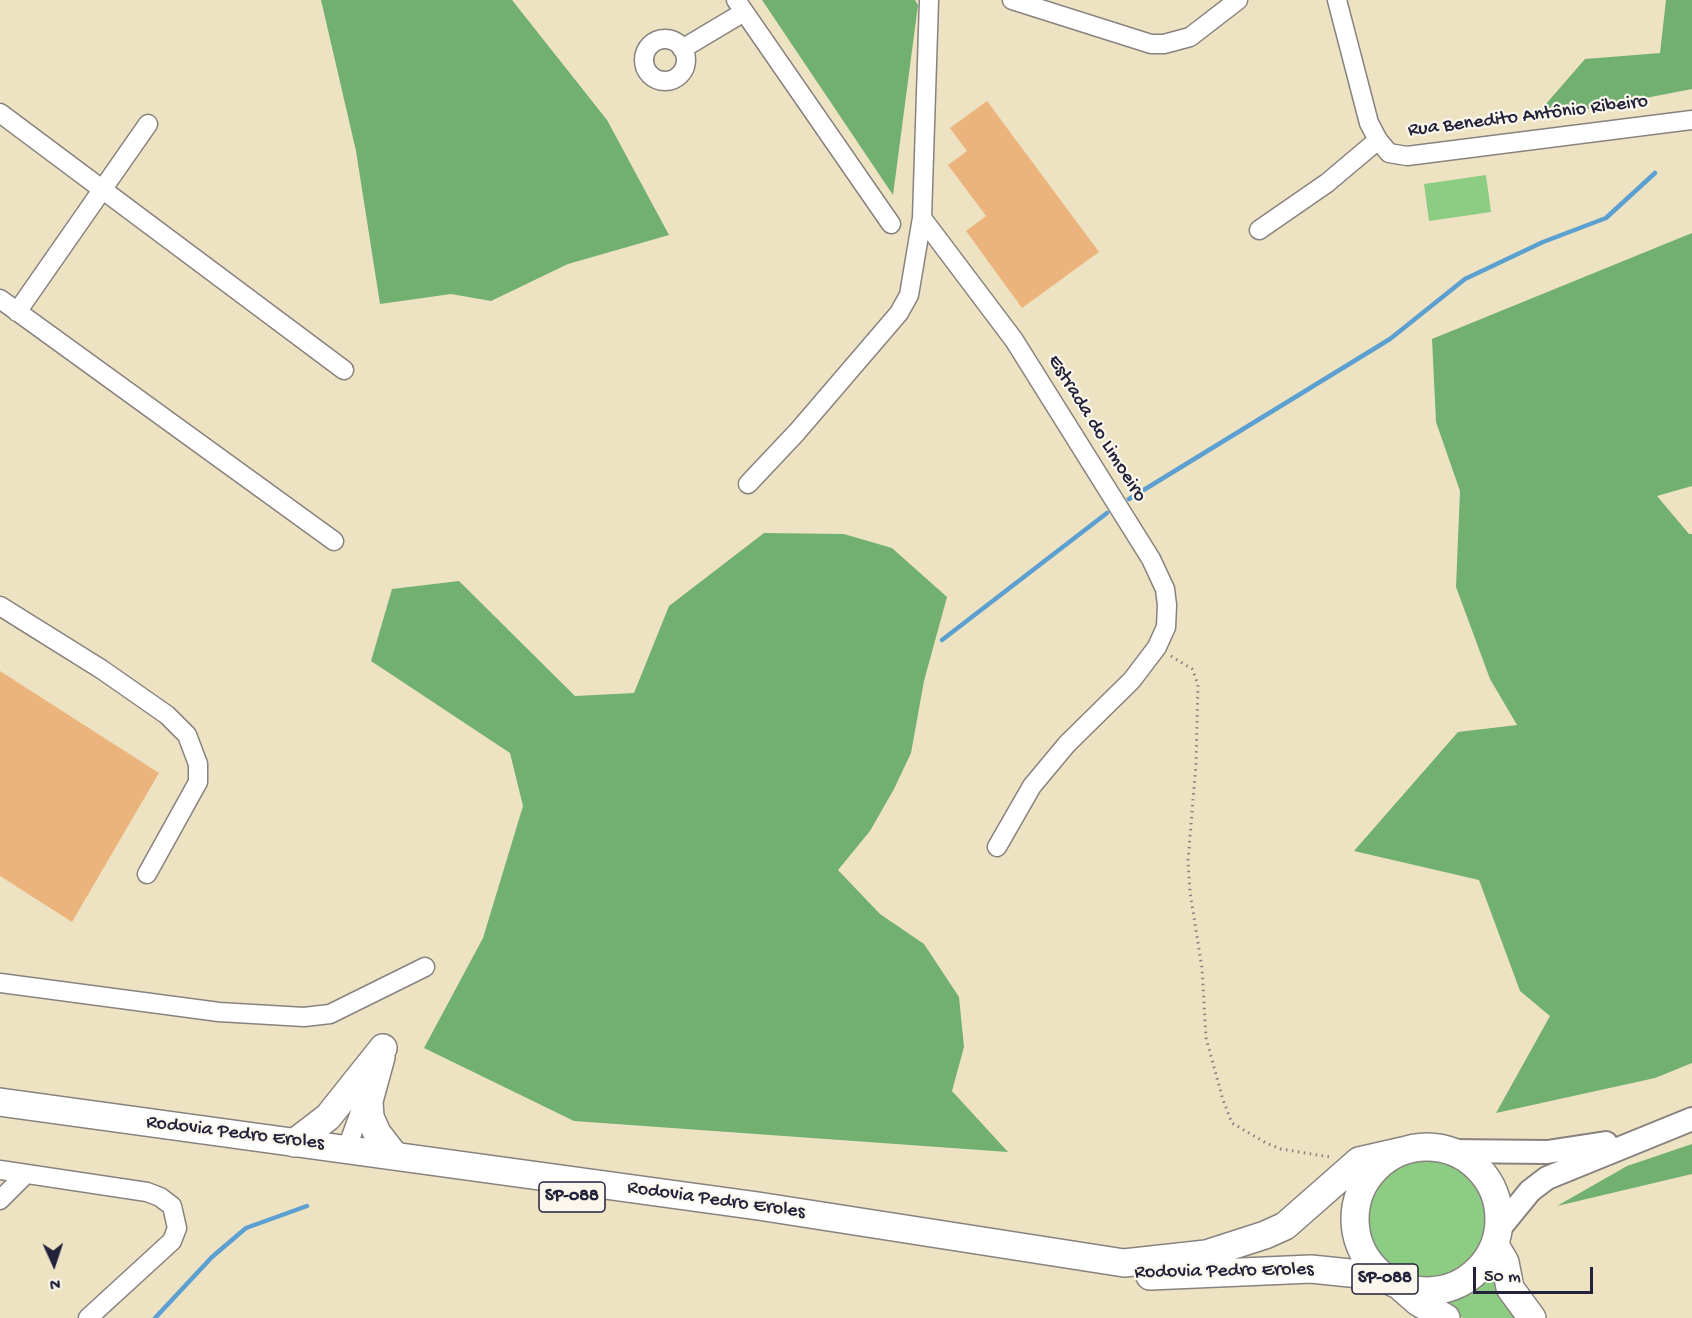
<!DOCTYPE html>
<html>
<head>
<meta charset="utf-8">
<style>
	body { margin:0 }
	#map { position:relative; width:1692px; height:1318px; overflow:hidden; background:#ede3c3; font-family:"Gochi Hand",sans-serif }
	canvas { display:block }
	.north { position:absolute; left:24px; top:1234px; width:60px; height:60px; -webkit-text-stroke:4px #fbf7ec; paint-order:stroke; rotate:177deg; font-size:16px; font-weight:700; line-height:24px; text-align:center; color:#22223b }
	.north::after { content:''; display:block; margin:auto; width:21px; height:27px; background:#22223b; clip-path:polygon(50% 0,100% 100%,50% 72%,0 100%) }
	.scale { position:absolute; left:1473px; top:1267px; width:120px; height:27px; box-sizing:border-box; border:3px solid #22223b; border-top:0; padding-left:8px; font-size:18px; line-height:21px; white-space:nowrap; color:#22223b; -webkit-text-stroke:4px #fbf7ec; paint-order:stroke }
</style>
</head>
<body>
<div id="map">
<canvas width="1692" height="1318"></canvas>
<div class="north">N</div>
<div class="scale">50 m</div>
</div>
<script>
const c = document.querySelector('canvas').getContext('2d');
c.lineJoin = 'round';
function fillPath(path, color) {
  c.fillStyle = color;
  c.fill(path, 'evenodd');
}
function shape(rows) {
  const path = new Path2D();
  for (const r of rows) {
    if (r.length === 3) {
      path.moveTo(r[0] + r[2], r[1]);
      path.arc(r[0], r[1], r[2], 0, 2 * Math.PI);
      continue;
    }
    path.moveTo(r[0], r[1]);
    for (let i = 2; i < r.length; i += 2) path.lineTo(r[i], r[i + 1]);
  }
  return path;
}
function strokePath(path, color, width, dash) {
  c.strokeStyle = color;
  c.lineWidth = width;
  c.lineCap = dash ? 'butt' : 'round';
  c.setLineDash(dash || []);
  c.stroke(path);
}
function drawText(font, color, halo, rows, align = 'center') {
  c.font = font + ' "Gochi Hand",sans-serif';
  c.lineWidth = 4.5;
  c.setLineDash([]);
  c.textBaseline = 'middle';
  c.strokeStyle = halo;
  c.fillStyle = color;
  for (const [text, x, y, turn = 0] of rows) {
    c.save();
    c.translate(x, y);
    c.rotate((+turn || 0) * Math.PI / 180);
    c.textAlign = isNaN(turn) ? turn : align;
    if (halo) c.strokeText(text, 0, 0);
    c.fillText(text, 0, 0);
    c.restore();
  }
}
const green = shape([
	[1486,175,1491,212,1429,221,1424,184],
	[1426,1219,59],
	[1496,1270,1521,1318,1463,1318,1439,1304,1471,1292]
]);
const forest = shape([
	[321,0,512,0,607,120,669,235,568,264,491,301,451,294,380,304,356,151],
	[762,0,915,0,918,5,893,195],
	[1666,0,1692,0,1692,89,1532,120,1585,59,1660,53],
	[1692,233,1692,486,1657,496,1689,534,1692,534,1692,1063,1655,1078,1496,1113,1550,1016,1520,991,1479,880,1354,851,1458,732,1517,725,1490,679,1456,587,1460,491,1436,422,1432,339],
	[764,533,844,534,892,548,947,597,924,681,911,753,894,789,870,831,838,870,880,914,924,944,959,997,964,1047,952,1091,1008,1152,574,1121,424,1048,483,938,523,806,510,753,371,661,392,589,459,581,575,696,634,693,669,606],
	[1692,1144,1692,1174,1557,1206,1627,1166]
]);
const stream = shape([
	[1129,499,1390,339,1465,279,1543,242,1606,218,1655,173],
	[942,640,1107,513],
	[155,1318,212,1257,246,1228,307,1206]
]);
const building = shape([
	[987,101,1099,252,1022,308,966,231,986,216,948,165,967,151,950,128],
	[0,671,159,773,72,922,0,876]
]);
const path = shape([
	[1171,656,1192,669,1198,684,1196,764,1188,861,1190,892,1202,968,1206,1038,1223,1100,1232,1123,1266,1143,1281,1149,1330,1157]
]);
const minor = shape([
	[736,0,891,224],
	[929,0,922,218,1014,340,1151,559,1165,589,1167,605,1166,627,1157,647,1132,680,1067,744,1032,786,997,847],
	[1012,0,1151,44,1164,44,1190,37,1238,0],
	[1337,0,1369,123,1378,140,1389,153,1407,156,1692,120],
	[665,60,21],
	[682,49,744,12],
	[0,113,344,370],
	[1259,230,1327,183,1378,140],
	[0,299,334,541],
	[17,312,148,124],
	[748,484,797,432,899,313,909,295,922,218],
	[0,606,101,669,167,715,187,735,198,764,198,782,147,874],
	[0,983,219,1012,304,1017,330,1014,425,967],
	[347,1148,365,1098],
	[0,1170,147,1192,160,1197,172,1206,177,1228,172,1241,88,1318],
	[0,1200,24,1176]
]);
const major = shape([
	[1451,1151,1547,1152,1606,1143],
	[1499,1229,1530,1191,1547,1178,1692,1119]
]);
const highway = shape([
	[381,1057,369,1101,370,1117,377,1133,394,1155],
	[0,1102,758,1206,1124,1263,1206,1254,1265,1235,1285,1226,1359,1161,1403,1151],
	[294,1143,328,1117,383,1048],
	[1427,1219,72],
	[1495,1245,1505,1262,1510,1288,1532,1318],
	[1150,1276,1311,1269,1379,1276],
	[1402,1288,1418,1302,1446,1318]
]);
const shields = [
	[572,1197,66],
	[1385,1279,66]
];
const shieldNames = [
	["SP-088",572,1197],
	["SP-088",1385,1279]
];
const streetNames = [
	["Rua Benedito Antônio Ribeiro",1528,117,-7],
	["Estrada do Limoeiro",1096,429,58],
	["Rodovia Pedro Eroles",235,1134,7],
	["Rodovia Pedro Eroles",716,1201,8],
	["Rodovia Pedro Eroles",1224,1272,-1]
];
fillPath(green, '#8dcc83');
fillPath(forest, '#72b071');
strokePath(stream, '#5ba0d0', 4.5);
fillPath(building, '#ebb47c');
strokePath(minor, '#88827f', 21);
strokePath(major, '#88827f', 26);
strokePath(highway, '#88827f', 30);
strokePath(path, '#88827f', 3, [1.5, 4.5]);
strokePath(minor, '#fff', 18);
strokePath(major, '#fff', 22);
strokePath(highway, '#fff', 27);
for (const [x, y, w] of shields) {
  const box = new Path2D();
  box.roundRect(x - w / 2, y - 15, w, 30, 4.5);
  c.fillStyle = '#fbf7ec';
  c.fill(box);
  strokePath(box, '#22223b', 1.5);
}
drawText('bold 18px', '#22223b', null, shieldNames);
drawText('20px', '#22223b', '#fbf7ec', streetNames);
</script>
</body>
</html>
